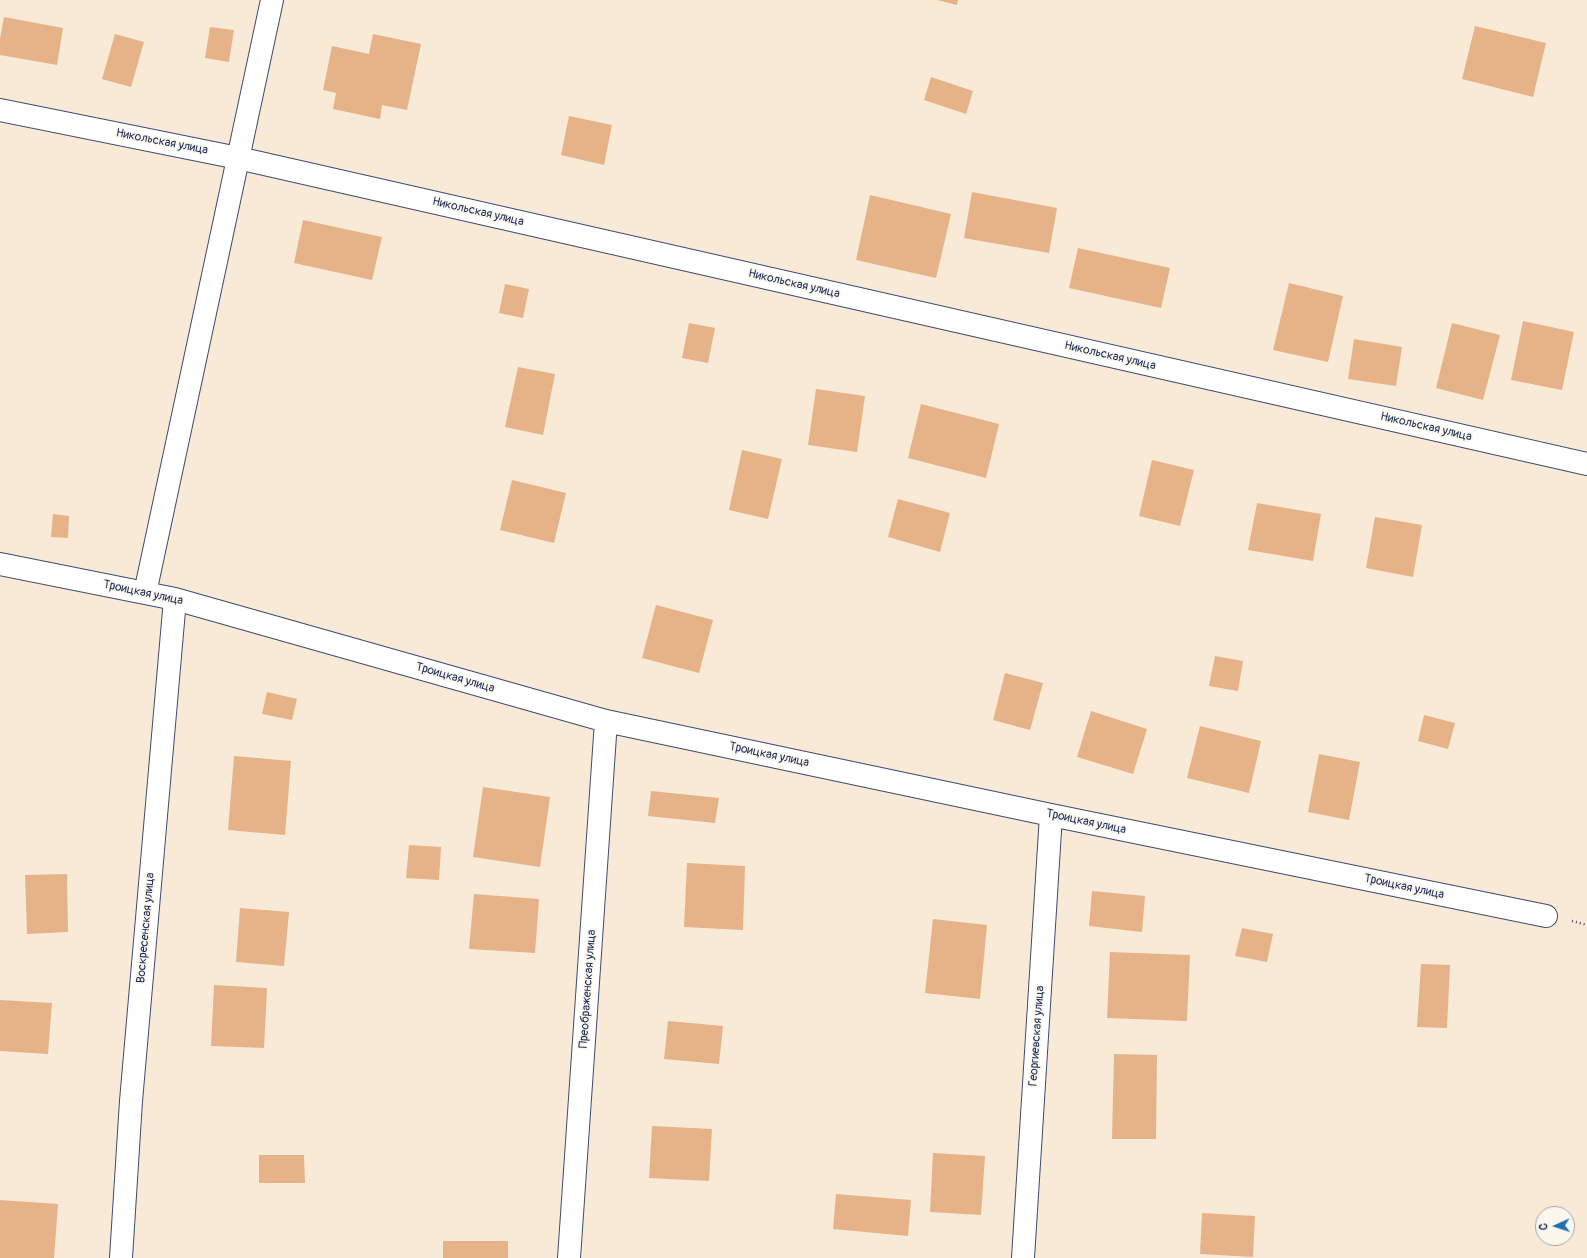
<!DOCTYPE html>
<html>
<head>
<meta charset="utf-8">
<style>
	body { margin:0 }
	#map { position:relative; width:1587px; height:1258px; overflow:hidden; background:#f8ead6; font-family:Pangolin,sans-serif }
	canvas { display:block }
	.north { position:absolute; left:1535px; top:1206px; width:40px; height:40px; box-sizing:border-box; background:#fbf7ec; border:1px solid #a1a7b3; border-radius:50%; rotate:267deg; font-size:11px; font-weight:700; line-height:16px; text-align:center; color:#1b2f5e }
	.north::after { content:''; display:block; margin:auto; width:14px; height:18px; background:#1f6fb2; clip-path:polygon(50% 0,100% 100%,50% 72%,0 100%) }
</style>
</head>
<body>
<div id="map">
<canvas width="1587" height="1258"></canvas>
<div class="north">С</div>
</div>
<script>
const c = document.querySelector('canvas').getContext('2d');
c.lineJoin = 'round';
function fillPath(path, color) {
  c.fillStyle = color;
  c.fill(path, 'evenodd');
}
function shape(rows) {
  const path = new Path2D();
  for (const r of rows) {
    path.moveTo(r[0], r[1]);
    for (let i = 2; i < r.length; i += 2) path.lineTo(r[i], r[i + 1]);
  }
  return path;
}
function strokePath(path, color, width, dash) {
  c.strokeStyle = color;
  c.lineWidth = width;
  c.lineCap = dash ? 'butt' : 'round';
  c.setLineDash(dash || []);
  c.stroke(path);
}
function drawText(font, color, halo, rows, align = 'center') {
  c.font = font + ' Pangolin,sans-serif';
  c.lineWidth = 3.5;
  c.setLineDash([]);
  c.textBaseline = 'middle';
  c.strokeStyle = halo;
  c.fillStyle = color;
  for (const [text, x, y, turn = 0] of rows) {
    c.save();
    c.translate(x, y);
    c.rotate((+turn || 0) * Math.PI / 180);
    c.textAlign = isNaN(turn) ? turn : align;
    if (halo) c.strokeText(text, 0, 0);
    c.fillText(text, 0, 0);
    c.restore();
  }
}
const building = shape([
	[937,0,958,0,957,5],
	[4,17,63,28,57,65,0,55,0,39],
	[1475,26,1546,43,1533,97,1462,79],
	[210,27,234,30,229,62,205,58],
	[115,34,144,42,131,87,102,79],
	[373,34,421,44,407,110,382,105,380,119,333,109,336,93,323,90,332,46,369,54],
	[931,77,973,91,966,114,924,100],
	[569,116,612,125,604,165,561,155],
	[972,192,1057,208,1049,253,964,238],
	[870,195,951,214,936,278,856,260],
	[303,220,382,237,372,280,294,263],
	[1078,248,1170,268,1161,308,1069,288],
	[1289,283,1343,296,1328,362,1273,350],
	[505,284,529,289,523,318,499,313],
	[1523,321,1574,332,1562,390,1511,380],
	[689,323,715,328,708,363,682,358],
	[1452,323,1500,335,1483,400,1436,388],
	[1354,339,1402,347,1396,386,1348,379],
	[518,367,555,374,543,435,505,427],
	[816,389,865,396,857,452,808,445],
	[921,404,999,424,986,478,908,458],
	[742,450,782,459,768,519,729,510],
	[1152,460,1194,470,1180,526,1139,516],
	[512,480,566,493,554,543,500,530],
	[898,499,950,513,940,552,888,537],
	[1257,503,1321,514,1313,561,1248,550],
	[53,514,69,516,68,538,51,537],
	[1375,517,1422,525,1413,577,1366,568],
	[656,605,713,620,699,673,642,658],
	[1215,656,1243,661,1238,691,1209,686],
	[1005,673,1043,683,1030,730,993,720],
	[267,692,297,699,292,720,262,714],
	[1091,711,1147,729,1133,774,1077,757],
	[1424,715,1455,723,1448,749,1418,741],
	[1200,726,1261,741,1249,793,1187,778],
	[1319,754,1360,762,1349,820,1308,812],
	[234,756,291,761,285,835,228,830],
	[483,787,550,797,540,867,473,857],
	[651,791,719,798,715,823,648,816],
	[409,845,441,847,439,880,406,878],
	[687,863,745,866,743,930,684,927],
	[67,874,68,932,27,934,25,875],
	[1092,891,1145,896,1142,932,1089,926],
	[474,894,539,899,535,953,469,949],
	[240,908,289,912,284,966,236,962],
	[933,919,987,925,980,999,925,993],
	[1242,928,1273,934,1267,962,1235,956],
	[1110,952,1190,955,1187,1021,1107,1018],
	[1421,964,1450,965,1447,1028,1417,1027],
	[214,985,267,988,264,1048,211,1046],
	[0,1000,52,1003,48,1054,0,1051],
	[668,1021,723,1026,719,1064,664,1059],
	[1114,1054,1157,1055,1156,1139,1112,1139],
	[652,1126,712,1129,709,1181,649,1178],
	[933,1153,985,1156,981,1215,930,1212],
	[259,1155,304,1155,305,1183,259,1183],
	[836,1194,911,1200,908,1236,833,1229],
	[0,1200,58,1204,54,1258,0,1258],
	[1202,1213,1255,1216,1253,1257,1200,1254],
	[443,1241,508,1241,508,1258,443,1258]
]);
const path = shape([
	[1572,921,1587,925]
]);
const minor = shape([
	[0,110,238,158,1587,464],
	[0,564,175,599,606,721,1051,815,1546,916],
	[145,593,272,0],
	[121,1258,131,1101,175,599],
	[569,1258,606,721],
	[1023,1258,1051,815]
]);
const streetNames = [
	["Никольская улица",162,142,11],
	["Никольская улица",478,212,13],
	["Никольская улица",794,284,13],
	["Никольская улица",1110,356,13],
	["Никольская улица",1426,427,13],
	["Троицкая улица",143,593,12],
	["Троицкая улица",455,678,16],
	["Троицкая улица",769,755,12],
	["Троицкая улица",1086,822,12],
	["Троицкая улица",1404,887,12],
	["Воскресенская улица",146,928,-85],
	["Преображенская улица",588,989,-86],
	["Георгиевская улица",1037,1036,-86]
];
fillPath(building, '#e6b389');
strokePath(minor, '#3c4b70', 24);
strokePath(path, '#3c4b70', 2.5, [1, 3]);
strokePath(minor, '#fff', 22);
drawText('12px', '#1b2f5e', '#fbf7ec', streetNames);
</script>
</body>
</html>
